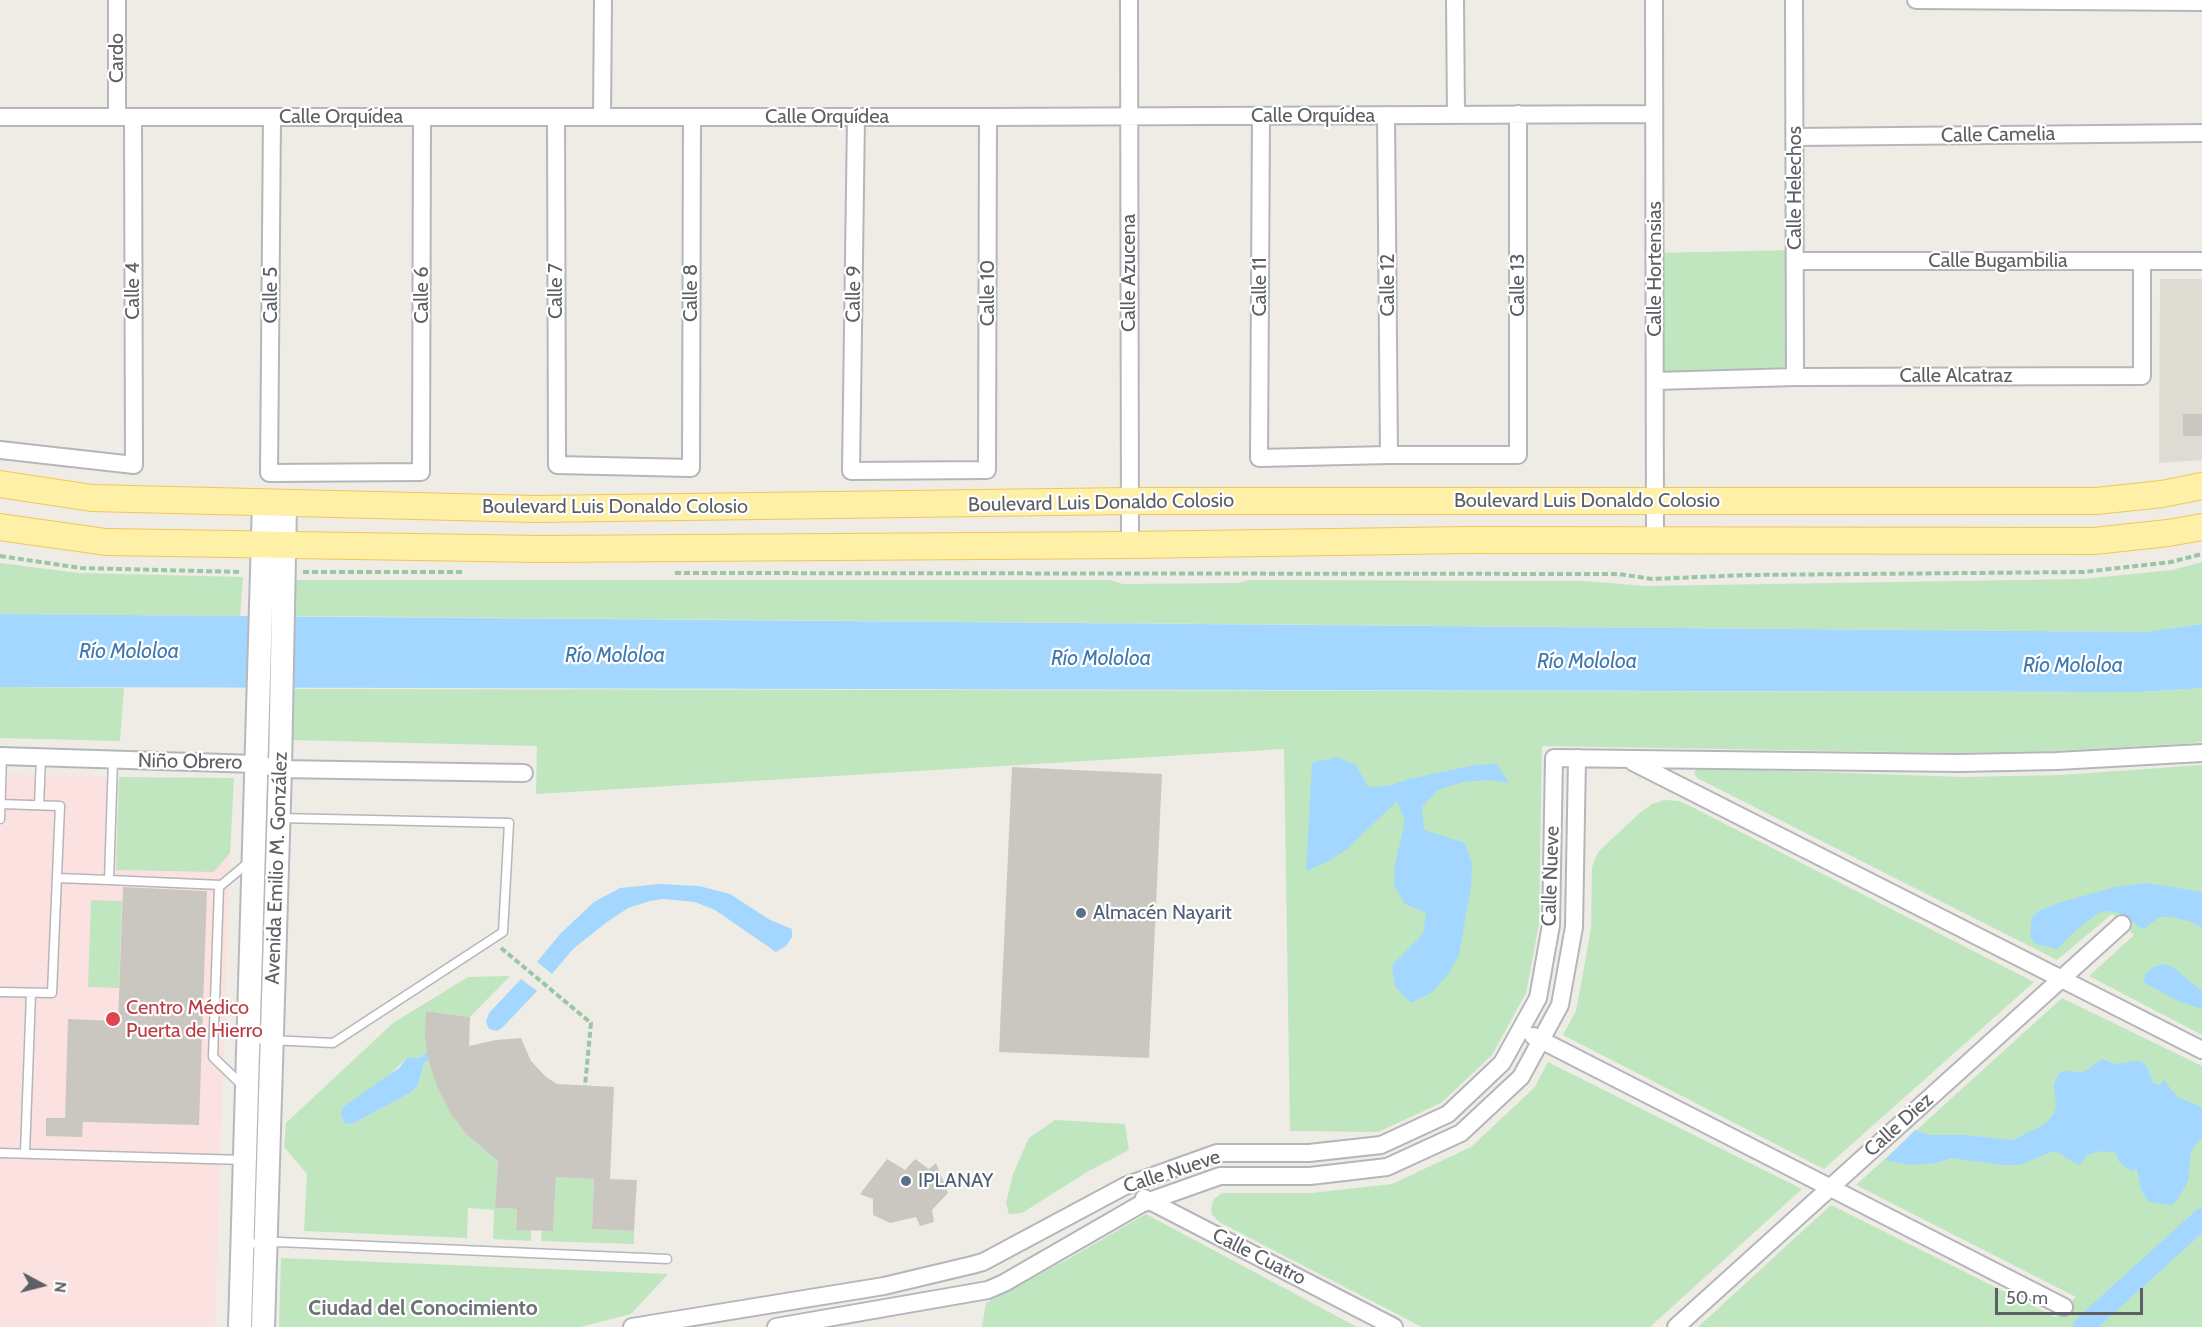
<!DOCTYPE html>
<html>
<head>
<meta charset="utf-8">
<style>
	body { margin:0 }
	#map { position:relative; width:2202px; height:1327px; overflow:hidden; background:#eeece4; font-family:Cabin,sans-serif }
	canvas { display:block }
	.north { position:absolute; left:12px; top:1255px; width:60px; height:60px; -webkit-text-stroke:4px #fff; paint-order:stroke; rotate:97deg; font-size:16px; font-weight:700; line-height:24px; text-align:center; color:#5c6064 }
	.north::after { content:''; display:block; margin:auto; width:21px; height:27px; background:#5c6064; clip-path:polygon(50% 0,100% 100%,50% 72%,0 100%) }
	.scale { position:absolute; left:1995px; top:1288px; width:148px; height:27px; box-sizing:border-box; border:3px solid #5c6064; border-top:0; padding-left:8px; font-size:18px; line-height:21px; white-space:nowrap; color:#5c6064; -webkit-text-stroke:4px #fff; paint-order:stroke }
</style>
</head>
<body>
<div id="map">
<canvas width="2202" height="1327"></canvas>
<div class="north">N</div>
<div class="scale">50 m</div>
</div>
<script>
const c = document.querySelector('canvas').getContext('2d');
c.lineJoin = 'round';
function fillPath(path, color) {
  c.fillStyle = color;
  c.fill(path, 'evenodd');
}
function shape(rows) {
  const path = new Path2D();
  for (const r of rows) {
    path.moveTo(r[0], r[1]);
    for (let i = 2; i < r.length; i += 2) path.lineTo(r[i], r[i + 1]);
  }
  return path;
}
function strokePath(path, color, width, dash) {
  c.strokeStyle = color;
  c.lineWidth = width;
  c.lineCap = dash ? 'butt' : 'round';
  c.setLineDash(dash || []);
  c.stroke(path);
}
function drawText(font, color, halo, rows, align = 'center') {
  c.font = font + ' Cabin,sans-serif';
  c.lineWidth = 4.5;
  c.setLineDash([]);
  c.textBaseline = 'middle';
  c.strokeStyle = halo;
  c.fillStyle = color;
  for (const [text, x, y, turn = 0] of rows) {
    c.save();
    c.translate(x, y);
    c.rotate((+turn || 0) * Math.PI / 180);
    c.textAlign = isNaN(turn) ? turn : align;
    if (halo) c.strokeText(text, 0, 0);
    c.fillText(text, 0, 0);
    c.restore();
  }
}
const education = shape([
	[2160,279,2202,279,2202,460,2159,463]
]);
const medical = shape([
	[0,774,119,777,116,870,214,872,230,853,215,1327,0,1327]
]);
const green = shape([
	[1795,250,1795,377,1655,381,1655,253],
	[2202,562,2202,624,2144,632,293,616,296,580,1110,580,1123,584,1238,583,1250,580,1584,581,1646,586,2083,579,2172,570],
	[0,563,79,573,243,577,240,616,0,614],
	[0,687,124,688,120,741,0,738],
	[2202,688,2202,742,2180,744,2055,751,1961,753,1542,746,1539,924,1526,993,1492,1055,1441,1103,1378,1132,1290,1131,1284,749,536,794,537,746,291,740,293,689,2141,692],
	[2202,765,2202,1035,2089,976,2134,935,2112,914,2057,960,1697,778,1694,772,1699,768,1964,777,2060,775],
	[119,777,234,778,230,853,214,872,116,870],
	[1665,800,1679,801,1692,807,2034,982,1824,1169,1563,1035,1576,1011,1591,929,1592,868,1595,858,1600,850,1641,812,1652,804],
	[91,900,122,901,119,988,88,987],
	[510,976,470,1017,426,1011,428,1051,420,1058,407,1058,390,1074,356,1122,410,1093,418,1086,424,1063,429,1060,438,1089,450,1113,467,1135,498,1161,495,1208,517,1209,516,1229,531,1230,531,1241,493,1239,494,1210,468,1208,467,1238,304,1231,307,1174,284,1147,286,1123,393,1023,468,977],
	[2062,998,2202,1066,2202,1327,1698,1327,1831,1205,2055,1317,2076,1297,1856,1185],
	[1548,1062,1802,1189,1650,1327,1422,1327,1219,1222,1212,1214,1211,1209,1214,1199,1222,1193,1311,1193,1392,1184,1471,1147,1534,1088],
	[1055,1120,1125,1124,1129,1150,1087,1172,1022,1213,1009,1214,1006,1203,1013,1174,1029,1138],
	[556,1177,594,1179,592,1229,634,1231,634,1244,541,1241,542,1230,553,1231],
	[1146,1214,1357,1327,982,1327,986,1303,1070,1258],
	[281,1258,668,1274,631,1314,580,1327,279,1327]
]);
const water = shape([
	[0,614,2144,632,2202,624,2202,688,2141,692,0,687],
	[1336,757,1356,765,1368,787,1388,786,1409,779,1475,765,1497,764,1509,783,1488,780,1463,782,1438,790,1422,807,1424,830,1465,843,1472,864,1471,887,1459,955,1448,974,1433,992,1411,1003,1395,986,1392,965,1423,934,1426,913,1405,904,1394,886,1395,865,1405,821,1397,801,1347,849,1327,862,1306,871,1312,763],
	[2146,883,2202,892,2202,928,2191,922,2172,917,2160,917,2143,929,2119,913,2108,911,2098,913,2073,933,2057,949,2036,944,2030,936,2032,917,2039,911,2058,903,2115,887],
	[660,884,699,886,730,894,770,920,792,929,792,937,786,946,776,952,715,910,695,902,663,899,650,901,628,908,607,922,573,949,552,974,537,962,561,933,594,902,620,888],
	[2164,964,2174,968,2202,991,2202,1009,2180,1002,2143,982,2146,973,2154,967],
	[521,979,537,991,502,1028,497,1031,489,1029,486,1022,489,1013],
	[428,1051,429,1060,424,1063,418,1086,410,1093,356,1122,350,1124,345,1123,341,1115,343,1107,399,1068,407,1058,420,1058],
	[2102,1059,2115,1064,2137,1061,2144,1063,2148,1069,2153,1083,2160,1085,2164,1080,2177,1097,2199,1106,2202,1109,2202,1138,2191,1151,2188,1180,2185,1187,2177,1200,2171,1205,2149,1202,2141,1190,2137,1169,2131,1171,2119,1162,2116,1153,2102,1151,2088,1155,2078,1165,2057,1152,2051,1152,2020,1165,2003,1165,1952,1158,1936,1163,1910,1165,1885,1160,1915,1130,1929,1135,1965,1135,2013,1140,2045,1124,2054,1113,2056,1106,2054,1085,2057,1077,2062,1071,2084,1072]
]);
const canal = shape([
	[2083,1327,2202,1219]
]);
const building = shape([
	[2183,414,2202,414,2202,436,2183,436],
	[1012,767,1162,774,1149,1058,999,1052],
	[123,887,207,891,199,1125,83,1122,82,1137,46,1136,46,1118,65,1118,68,1019,118,1021],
	[426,1011,470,1017,469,1046,496,1040,521,1038,531,1061,546,1077,557,1084,614,1087,610,1179,637,1180,634,1231,592,1229,594,1179,556,1177,553,1231,516,1230,517,1209,495,1208,498,1161,467,1135,450,1113,438,1089,429,1063,425,1036],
	[887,1159,905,1170,915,1159,929,1169,936,1163,948,1193,932,1210,934,1222,920,1226,916,1217,890,1223,873,1215,873,1199,860,1194]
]);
const path = shape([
	[0,556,81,568,241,572],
	[303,572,463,572],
	[675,573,1619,574,1652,579,1747,575,2084,572,2171,562,2202,554],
	[501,948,591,1023,585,1086]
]);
const service = shape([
	[39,805,41,758],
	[0,819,2,756],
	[57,878,109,880,113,760],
	[109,880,221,885],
	[0,992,52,993,60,806,0,804],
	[249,1039,333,1043,503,932,509,823,279,818],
	[243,1086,213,1057,219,887,249,862],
	[0,1153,244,1160],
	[25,1153,31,993],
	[243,1244,279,1242,667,1259]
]);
const minor = shape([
	[117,0,117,117],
	[1129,0,1130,545],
	[1455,0,1456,115],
	[1654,0,1655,539],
	[1794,0,1795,377],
	[1916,0,2202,2],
	[1386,115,1389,455],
	[1261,116,1259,458,1389,455,1518,455,1518,114],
	[0,117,988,117,1654,114],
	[272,117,269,473,421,472,422,117],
	[556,117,557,465,691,468,692,117],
	[602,117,603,0],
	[856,117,851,471,987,470,988,117],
	[1795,137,2202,133],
	[1795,261,2202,261],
	[1655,381,1795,377,2142,376,2142,261],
	[0,450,134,465,133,117],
	[0,756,257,764,280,769,524,773],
	[1633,762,2202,1050],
	[1533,1036,2064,1307],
	[1144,1198,1394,1327],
	[632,1327,884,1286,972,1265,983,1262,1125,1186,1217,1153,1309,1153,1381,1145,1448,1114,1502,1063,1538,998,1551,925,1554,758,1959,763,2057,761,2202,753],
	[776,1327,988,1290,1004,1283,1141,1204,1220,1176,1310,1176,1387,1167,1461,1133,1521,1077,1560,1005,1574,927,1577,758],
	[1676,1327,2122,924]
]);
const secondary = shape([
	[240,1327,264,503],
	[263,1327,280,769,285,503]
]);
const primary = shape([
	[0,484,92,498,536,509,1130,501,2096,501,2162,494,2202,486],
	[0,527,106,542,541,549,1130,545,1470,540,2094,541,2168,533,2202,527]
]);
const markers = [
	[1081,913,6,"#5c6f8a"],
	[113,1019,8,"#e0444e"],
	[906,1181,6,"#5c6f8a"]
];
const streetNames = [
	["Cardo",117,58,-90],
	["Calle Orquídea",1313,116],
	["Calle Orquídea",341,117],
	["Calle Orquídea",827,117],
	["Calle Camelia",1998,135,-1],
	["Calle Helechos",1795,188,-90],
	["Calle Bugambilia",1998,261],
	["Calle Hortensias",1655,269,-90],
	["Calle Azucena",1129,273,-90],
	["Calle 12",1388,285,-90],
	["Calle 13",1518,285,-90],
	["Calle 11",1260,287,-90],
	["Calle 4",133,291,-90],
	["Calle 7",556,291,-90],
	["Calle 8",691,293,-90],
	["Calle 10",988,293,-90],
	["Calle 9",854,294,-89],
	["Calle 5",271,295,-90],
	["Calle 6",422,295,-90],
	["Calle Alcatraz",1956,376],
	["Boulevard Luis Donaldo Colosio",1587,501],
	["Boulevard Luis Donaldo Colosio",1101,503,-1],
	["Boulevard Luis Donaldo Colosio",615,507],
	["Niño Obrero",190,762,1],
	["Avenida Emilio M. González",277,868,-88],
	["Calle Nueve",1551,876,-88],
	["Calle Diez",1899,1125,-42],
	["Calle Nueve",1172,1172,-18],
	["Calle Cuatro",1259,1257,27]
];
const serviceNames = [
	["Almacén Nayarit",1093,913],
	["IPLANAY",918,1181]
];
const healthNames = [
	["Centro Médico",126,1008],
	["Puerta de Hierro",126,1031]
];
const waterNames = [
	["Río Mololoa",129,652],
	["Río Mololoa",615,656],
	["Río Mololoa",1101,659],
	["Río Mololoa",1587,662],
	["Río Mololoa",2073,666]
];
const neighbourhoodNames = [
	["Ciudad del Conocimiento",423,1309]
];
fillPath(education, '#dedbd2');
fillPath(medical, '#fbe2e0');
fillPath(green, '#c0e6c0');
fillPath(water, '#a3d7ff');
strokePath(canal, '#a3d7ff', 21);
fillPath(building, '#cac7c1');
strokePath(service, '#b4b6bb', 11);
strokePath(minor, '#b4b6bb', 20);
strokePath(secondary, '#b5b8be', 26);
strokePath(primary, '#f1c65a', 28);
strokePath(path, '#99c7a6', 4, [6, 3]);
strokePath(service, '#fff', 8);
strokePath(minor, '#fff', 16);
strokePath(secondary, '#fff', 22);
strokePath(primary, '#fff0a8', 26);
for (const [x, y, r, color] of markers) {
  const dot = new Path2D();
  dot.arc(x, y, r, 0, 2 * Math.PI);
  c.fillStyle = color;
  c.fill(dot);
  strokePath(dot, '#fff', 2);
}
drawText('20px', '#5c6064', '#fff', streetNames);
drawText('20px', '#4e5e75', '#fff', serviceNames, 'left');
drawText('20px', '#be3a42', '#fff', healthNames, 'left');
drawText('italic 21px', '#4078b1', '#fff', waterNames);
drawText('bold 21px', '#6d7276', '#fff', neighbourhoodNames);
</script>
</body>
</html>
